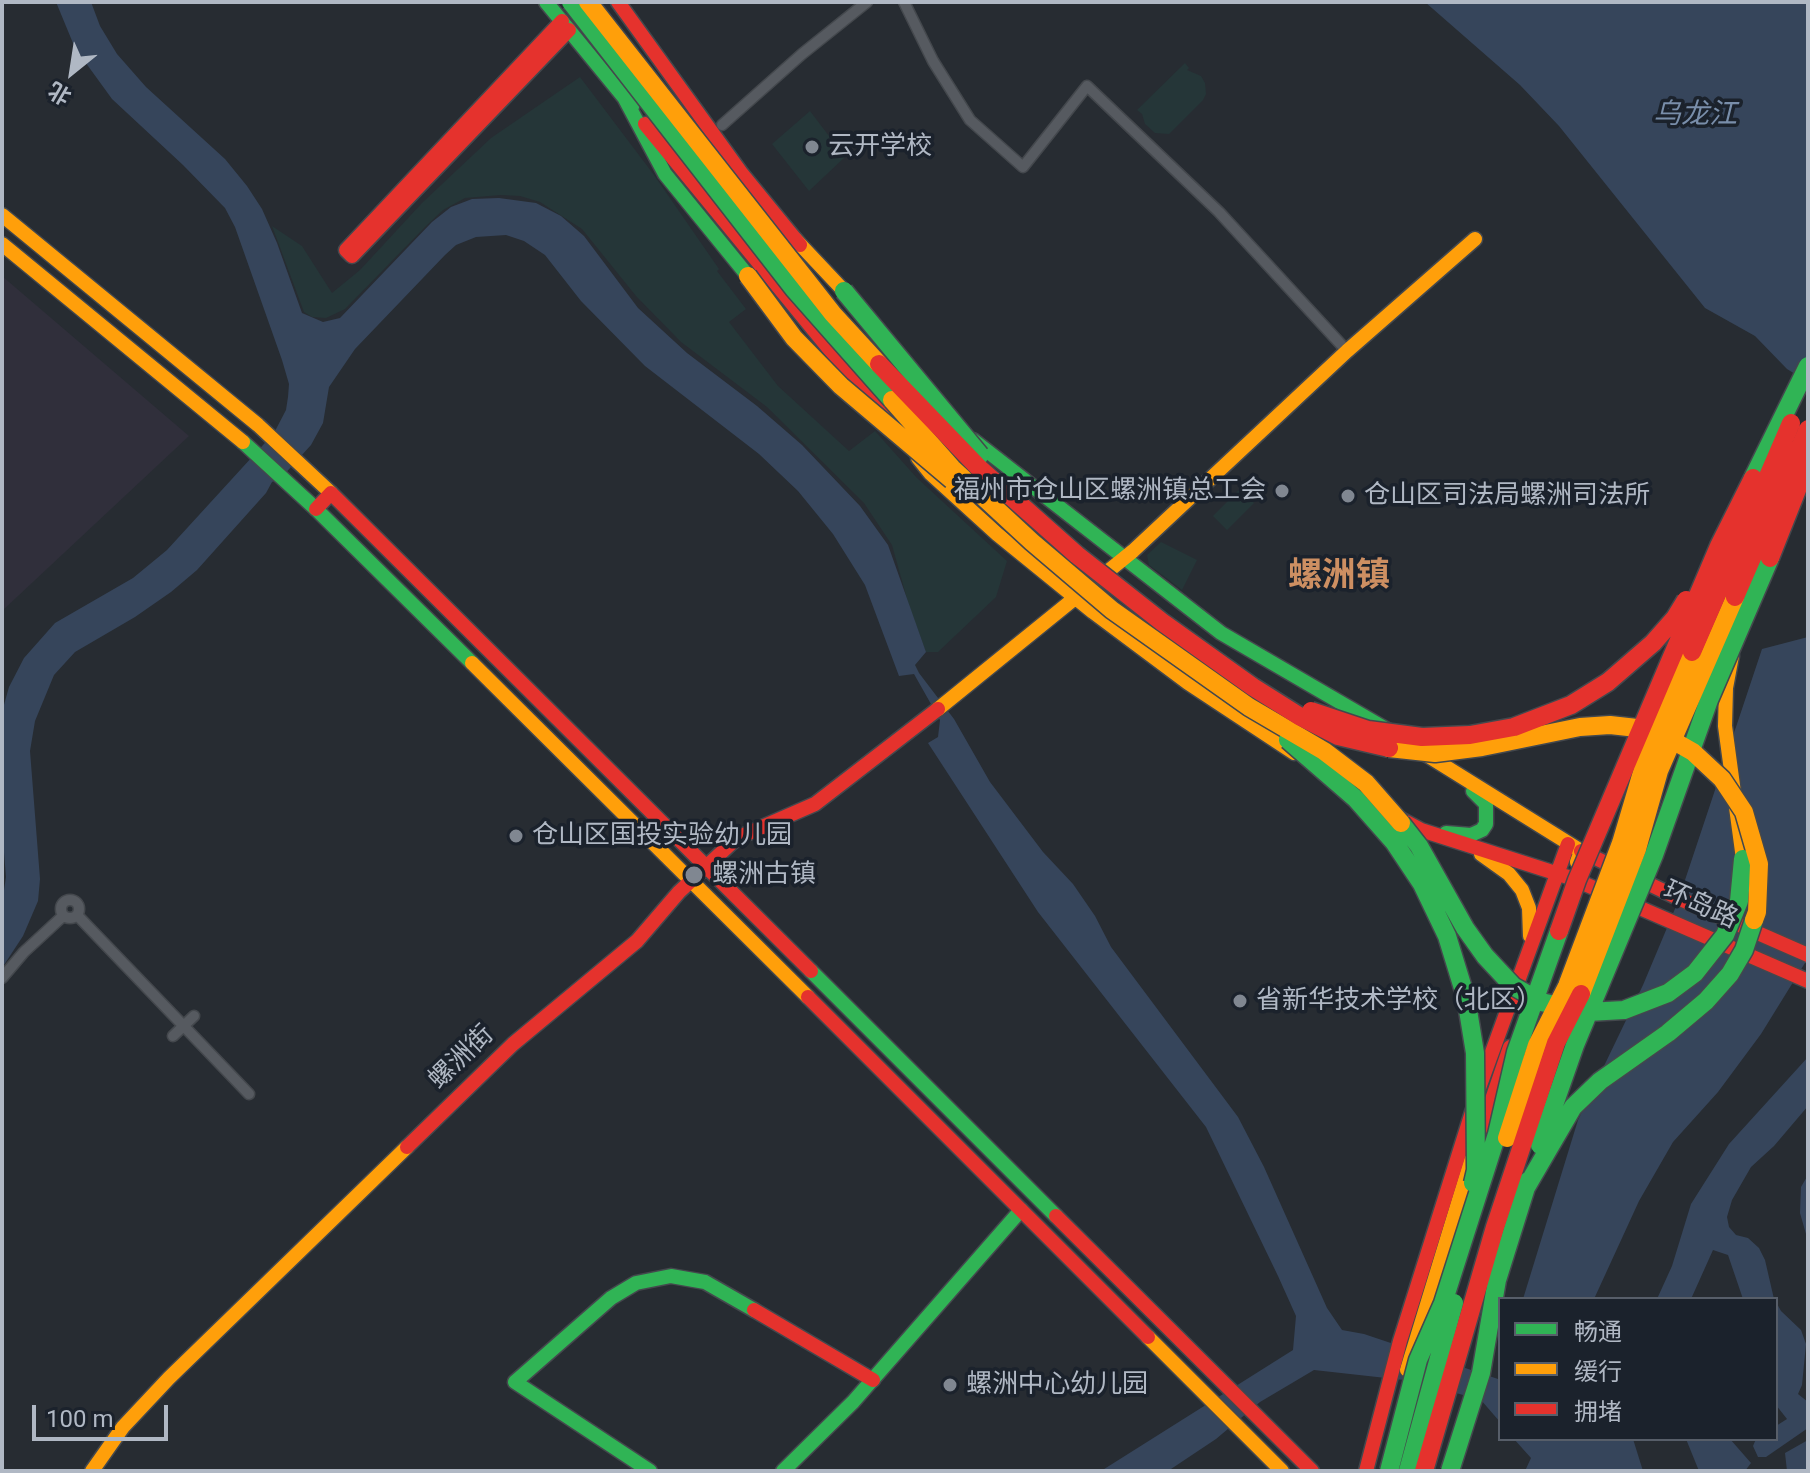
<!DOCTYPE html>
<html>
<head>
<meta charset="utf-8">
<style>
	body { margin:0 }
	#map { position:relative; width:1810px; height:1473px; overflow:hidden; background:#272c32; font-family:Roboto,"Noto Sans SC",sans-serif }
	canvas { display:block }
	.frame { position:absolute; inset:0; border:4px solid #b0b8c4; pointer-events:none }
	.legend { position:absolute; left:1498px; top:1297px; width:280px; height:144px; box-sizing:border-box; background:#1b222c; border:2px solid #575e69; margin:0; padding:10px 14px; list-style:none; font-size:24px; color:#b0b8c4 }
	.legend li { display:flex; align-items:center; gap:16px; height:40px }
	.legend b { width:40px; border:2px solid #575e69 }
	.north { position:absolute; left:32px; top:32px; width:80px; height:80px; -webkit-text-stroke:6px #1b222c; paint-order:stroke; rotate:210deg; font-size:22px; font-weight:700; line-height:32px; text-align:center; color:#b0b8c4 }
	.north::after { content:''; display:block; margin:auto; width:28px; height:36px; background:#b0b8c4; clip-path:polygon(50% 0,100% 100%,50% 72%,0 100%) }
	.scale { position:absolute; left:32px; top:1405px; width:136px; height:36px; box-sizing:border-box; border:4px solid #b0b8c4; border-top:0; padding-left:10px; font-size:24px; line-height:28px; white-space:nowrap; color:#b0b8c4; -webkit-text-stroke:6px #1b222c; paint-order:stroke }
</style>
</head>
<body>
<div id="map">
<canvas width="1810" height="1473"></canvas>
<div class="frame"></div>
<ul class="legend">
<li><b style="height:10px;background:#30b455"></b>畅通</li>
<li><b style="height:10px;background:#ff9f0a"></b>缓行</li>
<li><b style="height:10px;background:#e5322d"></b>拥堵</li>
</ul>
<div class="north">北</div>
<div class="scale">100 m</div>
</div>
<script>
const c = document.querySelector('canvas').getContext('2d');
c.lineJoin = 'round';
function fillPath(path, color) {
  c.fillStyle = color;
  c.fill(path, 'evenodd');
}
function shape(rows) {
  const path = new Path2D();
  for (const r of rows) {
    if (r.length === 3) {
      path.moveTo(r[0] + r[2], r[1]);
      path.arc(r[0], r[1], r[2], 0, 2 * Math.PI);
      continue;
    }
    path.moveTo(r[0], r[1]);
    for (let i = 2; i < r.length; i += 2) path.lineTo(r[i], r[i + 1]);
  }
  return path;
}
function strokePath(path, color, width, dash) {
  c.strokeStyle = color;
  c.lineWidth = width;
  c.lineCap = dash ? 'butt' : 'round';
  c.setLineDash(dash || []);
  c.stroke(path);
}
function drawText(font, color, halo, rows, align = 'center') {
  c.font = font + ' Roboto,"Noto Sans SC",sans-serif';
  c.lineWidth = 7;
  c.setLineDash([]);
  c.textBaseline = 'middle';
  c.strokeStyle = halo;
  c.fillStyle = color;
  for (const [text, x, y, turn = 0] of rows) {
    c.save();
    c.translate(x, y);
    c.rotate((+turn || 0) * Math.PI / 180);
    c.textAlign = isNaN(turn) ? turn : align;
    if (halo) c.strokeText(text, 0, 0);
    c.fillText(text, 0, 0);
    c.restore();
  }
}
const medical = shape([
	[2,276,189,436,2,611]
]);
const green = shape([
	[1185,63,1189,68,1187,70,1201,76,1205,83,1206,94,1203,100,1169,134,1155,133,1145,124,1142,114,1137,110],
	[580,77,654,175,719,269,717,271,746,309,729,322,778,386,849,451,875,431,917,478,1007,561,996,597,938,652,926,652,909,606,892,545,864,503,767,407,681,342,636,296,582,229,540,202,520,196,501,195,465,198,443,210,425,227,345,309,326,318,312,317,304,312,272,226,302,246,332,293,360,270,422,203,491,138],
	[810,111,845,157,809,191,772,144],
	[1240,489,1254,503,1227,530,1213,516],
	[1161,542,1197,560,1182,590,1149,565,1147,555]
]);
const water = shape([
	[56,2,91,2,100,26,117,54,146,87,225,159,247,186,262,209,277,243,302,313,323,322,340,318,432,222,451,207,472,199,499,198,536,203,561,216,584,236,638,308,687,353,757,406,802,445,860,506,888,545,926,652,915,665,919,673,954,719,990,782,1043,852,1073,884,1095,916,1111,947,1238,1117,1264,1167,1327,1308,1342,1330,1364,1334,1498,1379,1500,1375,1500,1422,1481,1400,1413,1381,1314,1370,1260,1402,1216,1439,1168,1471,1101,1471,1293,1350,1296,1316,1278,1276,1206,1127,1038,912,928,743,938,737,940,720,914,674,899,676,865,585,833,534,798,491,759,454,645,366,581,301,545,255,524,241,506,235,476,237,456,245,445,255,355,349,329,387,323,423,311,445,281,478,272,482,266,493,197,570,171,592,135,617,75,652,54,675,35,721,30,751,40,879,38,901,23,936,2,968,2,903,6,877,2,828,2,712,9,687,24,658,55,623,133,578,167,550,274,433,286,410,288,397,289,384,282,360,235,227,225,208,183,165,112,99,75,48],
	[1425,2,1808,2,1808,382,1787,369,1755,336,1705,308,1559,126,1520,85],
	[1808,637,1808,958,1761,1034,1718,1092,1673,1142,1639,1201,1594,1299,1523,1299,1578,1120,1643,985,1677,904,1762,649],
	[1808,1057,1808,1106,1774,1146,1751,1167,1732,1200,1727,1217,1729,1227,1736,1235,1748,1238,1759,1248,1765,1260,1774,1299,1743,1299,1728,1255,1713,1250,1691,1299,1657,1299,1672,1266,1691,1204,1729,1144],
	[1808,1175,1808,1241,1800,1213,1801,1187],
	[1776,1302,1781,1311,1801,1330,1806,1344,1802,1385,1798,1394,1808,1402,1808,1428,1766,1457,1758,1457,1753,1446,1756,1439,1776,1439,1776,1426,1787,1419,1776,1405],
	[1514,1439,1633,1439,1643,1471,1525,1471,1531,1458],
	[1686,1439,1730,1439,1751,1463,1745,1471,1699,1471],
	[1808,1440,1808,1471,1787,1471,1785,1453]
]);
const street = shape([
	[904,2,933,61,970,120,1023,167,1087,86,1219,212,1347,351],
	[722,125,802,54,867,2],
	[70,909,9],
	[77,915,249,1094],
	[2,978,24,952,63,916],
	[173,1036,194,1016]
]);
const fast = shape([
	[546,2,632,107],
	[625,99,665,174,748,276],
	[973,440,1221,633,1391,732],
	[243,442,316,509,472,663],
	[1446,833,1471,835,1482,830,1486,824,1486,804,1473,791],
	[811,971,1056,1216],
	[650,1471,515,1382,611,1298,636,1283,671,1276,705,1282,754,1310],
	[783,1471,853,1402,1021,1210]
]);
const slow = shape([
	[2,215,258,425,331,493],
	[795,239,844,291],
	[2,244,243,442],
	[918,458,930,473,997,534,1093,612,1188,683,1294,753],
	[1732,656,1726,688,1725,726,1743,859],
	[472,663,808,997],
	[938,709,1133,551,1347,351,1475,239],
	[1422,752,1581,851,1577,862],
	[1481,854,1509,874,1522,890,1529,908,1530,936],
	[1148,1337,1282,1471],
	[1407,1370,1471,1160],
	[92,1471,123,1427,169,1378,407,1147]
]);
const jam = shape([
	[618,2,742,174,800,245],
	[562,21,346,250,352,256,569,30],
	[645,124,885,417],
	[316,509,331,493,811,971],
	[1358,796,1421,830,1571,878],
	[1581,851,1678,898,1808,955],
	[1571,878,1808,981],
	[808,997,1148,1337],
	[1479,1088,1568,844],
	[1479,1137,1510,1047],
	[407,1147,513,1044,637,941,679,892,737,838,815,804,938,709],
	[1056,1216,1312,1471],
	[754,1310,873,1380],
	[1366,1471,1400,1341,1472,1112]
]);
const fastBridge = shape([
	[571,2,794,289,892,400],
	[844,291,980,455],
	[1753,478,1808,366],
	[1288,740,1356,799,1394,842,1422,884,1447,936,1466,998,1475,1053,1476,1170,1473,1183],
	[1401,823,1419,846,1465,928,1485,956,1513,986,1541,1002,1588,1012,1624,1010,1668,993,1695,973,1725,935,1739,901,1743,859],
	[1540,1145,1575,1045,1654,855,1709,700,1770,558],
	[1524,1191,1573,1107,1600,1081,1668,1033,1706,1001,1730,974,1744,950,1754,920],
	[1389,1471,1418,1360,1443,1303,1497,1134,1516,1052,1559,931],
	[1408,1471,1454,1303],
	[1450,1471,1481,1373,1497,1280,1528,1181]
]);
const slowBridge = shape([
	[588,2,833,314,879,364],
	[748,276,794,338,841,386,952,480],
	[892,400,952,468,1032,542,1112,610,1249,707,1324,751,1366,783,1401,823],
	[1389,748,1435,753,1482,747,1580,727,1610,725,1637,728,1665,736,1693,752,1722,779,1744,812,1759,864,1757,912,1754,920],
	[1581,994,1637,849,1659,771,1735,597],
	[1507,1138,1537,1045,1567,986,1621,843,1645,762,1692,652]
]);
const jamBridge = shape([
	[879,364,979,468,1077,555,1162,622,1253,687,1299,716,1338,736,1389,748],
	[1770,558,1808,462],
	[1735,597,1808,429],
	[1692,652,1791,423],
	[1311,711,1368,730,1422,737,1470,735,1514,727,1571,705,1608,682,1653,643,1675,618,1686,600],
	[1559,931,1577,880,1719,546,1753,478],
	[1424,1471,1495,1227,1556,1043,1581,994]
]);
const markers = [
	[812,147,8,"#808791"],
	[1282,491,8,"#808791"],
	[1348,496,8,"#808791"],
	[516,836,8,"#808791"],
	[694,875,10,"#808791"],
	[1240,1001,8,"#808791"],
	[950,1385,8,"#808791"]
];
const poiNames = [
	["云开学校",828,147],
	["福州市仓山区螺洲镇总工会",1266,491,"right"],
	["仓山区司法局螺洲司法所",1364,496],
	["仓山区国投实验幼儿园",532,836],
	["螺洲古镇",712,875],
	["省新华技术学校（北区）",1256,1001],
	["螺洲中心幼儿园",966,1385]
];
const streetNames = [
	["环岛路",1700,906,24],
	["螺洲街",462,1058,-44]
];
const waterNames = [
	["乌龙江",1695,116]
];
const districtNames = [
	["螺洲镇",1339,577]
];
fillPath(medical, '#302f3b');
fillPath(green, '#253638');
fillPath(water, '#36455b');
strokePath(street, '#44484d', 13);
strokePath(fast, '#44484d', 17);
strokePath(slow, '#44484d', 17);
strokePath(jam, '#44484d', 17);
strokePath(street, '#565a60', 10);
strokePath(fast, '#30b455', 14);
strokePath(slow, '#ff9f0a', 14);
strokePath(jam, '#e5322d', 14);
strokePath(fastBridge, '#44484d', 21, []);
strokePath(slowBridge, '#44484d', 21, []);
strokePath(jamBridge, '#44484d', 21, []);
strokePath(fastBridge, '#30b455', 18);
strokePath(slowBridge, '#ff9f0a', 18);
strokePath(jamBridge, '#e5322d', 18);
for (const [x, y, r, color] of markers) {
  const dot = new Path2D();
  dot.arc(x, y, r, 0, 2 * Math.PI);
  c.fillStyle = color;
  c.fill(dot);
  strokePath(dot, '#1b222c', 3);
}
drawText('26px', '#b0b8c4', '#1b222c', poiNames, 'left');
drawText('26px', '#b0b8c4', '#1b222c', streetNames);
drawText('italic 28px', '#798eaa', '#1b222c', waterNames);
drawText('bold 34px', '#cd8f62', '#1b222c', districtNames);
</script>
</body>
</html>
